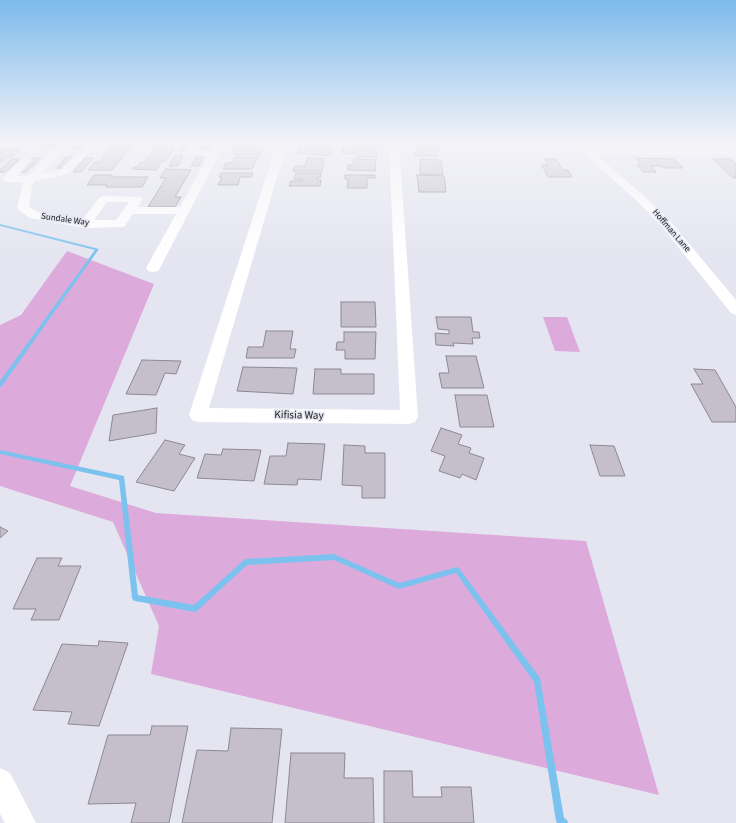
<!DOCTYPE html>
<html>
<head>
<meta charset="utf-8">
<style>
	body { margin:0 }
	canvas { display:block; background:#e4e5f0 }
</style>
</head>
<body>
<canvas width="736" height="823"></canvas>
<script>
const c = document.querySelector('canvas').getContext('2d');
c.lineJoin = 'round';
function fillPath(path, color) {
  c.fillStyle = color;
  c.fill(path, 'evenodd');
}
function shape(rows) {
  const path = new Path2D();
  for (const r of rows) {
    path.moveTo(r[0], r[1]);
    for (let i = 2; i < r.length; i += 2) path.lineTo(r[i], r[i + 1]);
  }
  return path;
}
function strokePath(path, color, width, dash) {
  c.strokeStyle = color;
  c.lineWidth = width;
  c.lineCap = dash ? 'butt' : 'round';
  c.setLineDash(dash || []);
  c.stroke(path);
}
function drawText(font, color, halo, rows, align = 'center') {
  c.font = font + ' "Source Sans 3",sans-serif';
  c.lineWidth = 3;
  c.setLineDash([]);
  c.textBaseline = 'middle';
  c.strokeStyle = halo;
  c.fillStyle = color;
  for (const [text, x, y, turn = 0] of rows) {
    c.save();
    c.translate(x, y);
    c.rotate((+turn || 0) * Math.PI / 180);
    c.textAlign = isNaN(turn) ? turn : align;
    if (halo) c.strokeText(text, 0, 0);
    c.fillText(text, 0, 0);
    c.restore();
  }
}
const green = shape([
	[67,251,154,284,70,486,156,513,586,541,659,795,151,674,159,626,113,522,0,486,0,325,21,315],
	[543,317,567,317,580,352,555,351]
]);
const stream = shape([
	[0,224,99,249,2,386,0,387,0,381,95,250,0,226,0,224],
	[0,450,124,476,138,595,194,605,244,560,246,559,334,554,399,583,457,567,459,568,540,678,564,818,567,820,568,823,557,823,556,821,534,682,456,573,399,589,334,560,247,565,197,611,195,612,135,601,133,600,132,598,119,480,0,454,0,450]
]);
const building = shape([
	[80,143,87,143,81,149,74,149,80,143],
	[111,143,134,143,112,170,88,170,95,162,99,162,113,146,109,146,111,143],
	[155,143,174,143,171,147,175,148,166,161,162,161,156,170,132,169,134,167,137,167,141,162,144,162,156,146,153,146,155,143],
	[184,143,191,143,187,150,179,150,184,143],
	[203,143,210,143,206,151,199,150,203,143],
	[237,143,257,144,255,150,262,150,260,155,231,154,233,151,235,151,238,147,235,147,237,143],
	[41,144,56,144,53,147,38,146,41,144],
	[320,145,332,145,330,156,298,153,300,147,320,147,320,145],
	[354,147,376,147,377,157,357,157,357,153,343,154,343,148,354,147],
	[418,147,439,147,440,151,436,151,437,156,415,156,415,151,419,151,418,147],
	[0,150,20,150,11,157,7,157,0,163,0,150],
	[175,156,183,156,178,166,169,166,175,156],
	[197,156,204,156,199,166,191,166,197,156],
	[66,157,74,157,64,168,57,168,66,157],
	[235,157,258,157,252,169,223,169,226,163,232,163,235,157],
	[33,158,41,158,26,172,18,172,33,158],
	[85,158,93,158,81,172,73,172,85,158],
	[307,158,324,158,322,171,293,171,295,166,305,166,307,158],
	[636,158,674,159,683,168,663,168,661,166,651,166,656,172,643,172,637,165,641,165,636,158],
	[12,159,20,159,5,172,0,172,0,170,12,159],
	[354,159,376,160,375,171,348,170,348,165,353,165,354,159],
	[420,159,441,160,443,175,420,174,420,159],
	[545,159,556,159,563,170,568,170,572,177,548,177,542,165,548,165,545,159],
	[713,159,731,159,736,164,736,178,733,178,713,159],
	[166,169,191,170,175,197,181,197,175,207,148,207,166,178,160,178,166,169],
	[221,173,253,173,251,177,240,177,238,185,218,185,222,177,219,177,221,173],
	[296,173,321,173,321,177,318,177,317,180,321,180,320,186,289,186,291,181,302,181,302,179,294,179,296,173],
	[94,175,112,175,111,177,148,177,142,187,106,187,107,185,87,185,94,175],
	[345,175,375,175,375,178,367,178,367,188,347,188,348,180,345,179,345,175],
	[417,175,444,176,446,192,419,192,417,175],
	[341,302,375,302,376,327,341,327,341,302],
	[436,317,471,317,473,332,479,332,480,338,472,338,473,344,453,343,454,346,436,345,435,333,449,334,449,330,438,329,436,317],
	[266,331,293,331,290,349,296,349,294,358,246,358,248,347,263,347,266,331],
	[344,332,376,332,375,359,345,359,345,350,336,350,337,342,344,342,344,332],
	[446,356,476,356,484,388,442,388,439,373,449,373,446,356],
	[142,360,181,361,176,374,165,373,156,395,126,394,142,360],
	[243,367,297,368,293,394,237,391,243,367],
	[315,369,341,369,341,374,374,374,374,394,313,394,315,369],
	[694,369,715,370,736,407,736,422,712,422,691,384,703,384,694,369],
	[455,395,487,395,494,427,460,427,455,395],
	[157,408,156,433,109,441,113,415,157,408],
	[441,428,462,435,458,444,471,448,469,453,484,458,476,480,462,474,460,478,439,471,445,456,431,451,441,428],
	[165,440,185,445,179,454,195,458,174,491,136,482,165,440],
	[288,443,325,444,321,480,298,479,297,485,264,484,270,456,286,456,288,443],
	[344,445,365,446,365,453,385,453,385,498,362,498,362,486,342,485,344,445],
	[590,445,614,446,625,476,600,476,590,445],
	[223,449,261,450,254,481,197,478,205,454,221,455,223,449],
	[0,527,8,531,0,538,0,527],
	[37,558,62,558,58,566,81,566,59,620,31,620,36,609,13,609,37,558],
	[99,641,128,643,99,726,68,724,72,712,33,710,62,644,98,646,99,641],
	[152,726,188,726,169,823,131,823,136,803,88,804,108,735,150,735,152,726],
	[231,728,282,729,272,823,182,823,197,750,228,751,231,728],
	[291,753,345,753,344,778,373,778,374,823,285,823,291,753],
	[384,771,412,771,413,797,442,797,441,787,471,787,474,823,384,823,384,771]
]);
const minor = shape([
	[60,143,71,143,42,173,60,170,87,143,98,143,68,174,35,181,32,185,29,207,38,212,82,220,100,197,104,196,141,197,143,199,138,207,180,207,208,156,186,155,185,153,191,143,201,143,197,150,211,150,215,143,225,143,160,268,158,271,153,272,148,271,146,268,176,214,133,214,124,227,85,228,30,218,19,210,17,208,23,182,7,182,2,179,23,158,27,157,32,160,17,176,28,176,60,143],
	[107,202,129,202,116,220,94,220,107,202],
	[277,143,287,143,209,408,400,410,389,143,399,143,418,417,415,422,409,424,198,422,192,420,189,415,277,143],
	[575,143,585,143,589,148,736,149,736,155,595,154,644,196,671,222,736,300,736,315,731,313,663,228,636,200,583,153,575,143],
	[0,768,10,773,36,823,5,823,0,814,0,768]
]);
const farStreetnames = [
	["Sundale Way",65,220,8],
	["Hoffman Lane",671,231,49]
];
const streetNames = [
	["Kifisia Way",299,416,1]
];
fillPath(green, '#ddaadc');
fillPath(stream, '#7cc2ef');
fillPath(building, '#c4bfca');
strokePath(building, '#8d8993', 1);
fillPath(minor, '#fff');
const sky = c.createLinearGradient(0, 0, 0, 258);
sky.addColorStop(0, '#7dbaeb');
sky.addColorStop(0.55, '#f3f3f8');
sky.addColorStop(1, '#f3f3f800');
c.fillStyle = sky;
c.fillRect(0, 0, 736, 258);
drawText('9px', '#191a1d', '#e4e5f0', farStreetnames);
drawText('11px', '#191a1d', '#e4e5f0', streetNames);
</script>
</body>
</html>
